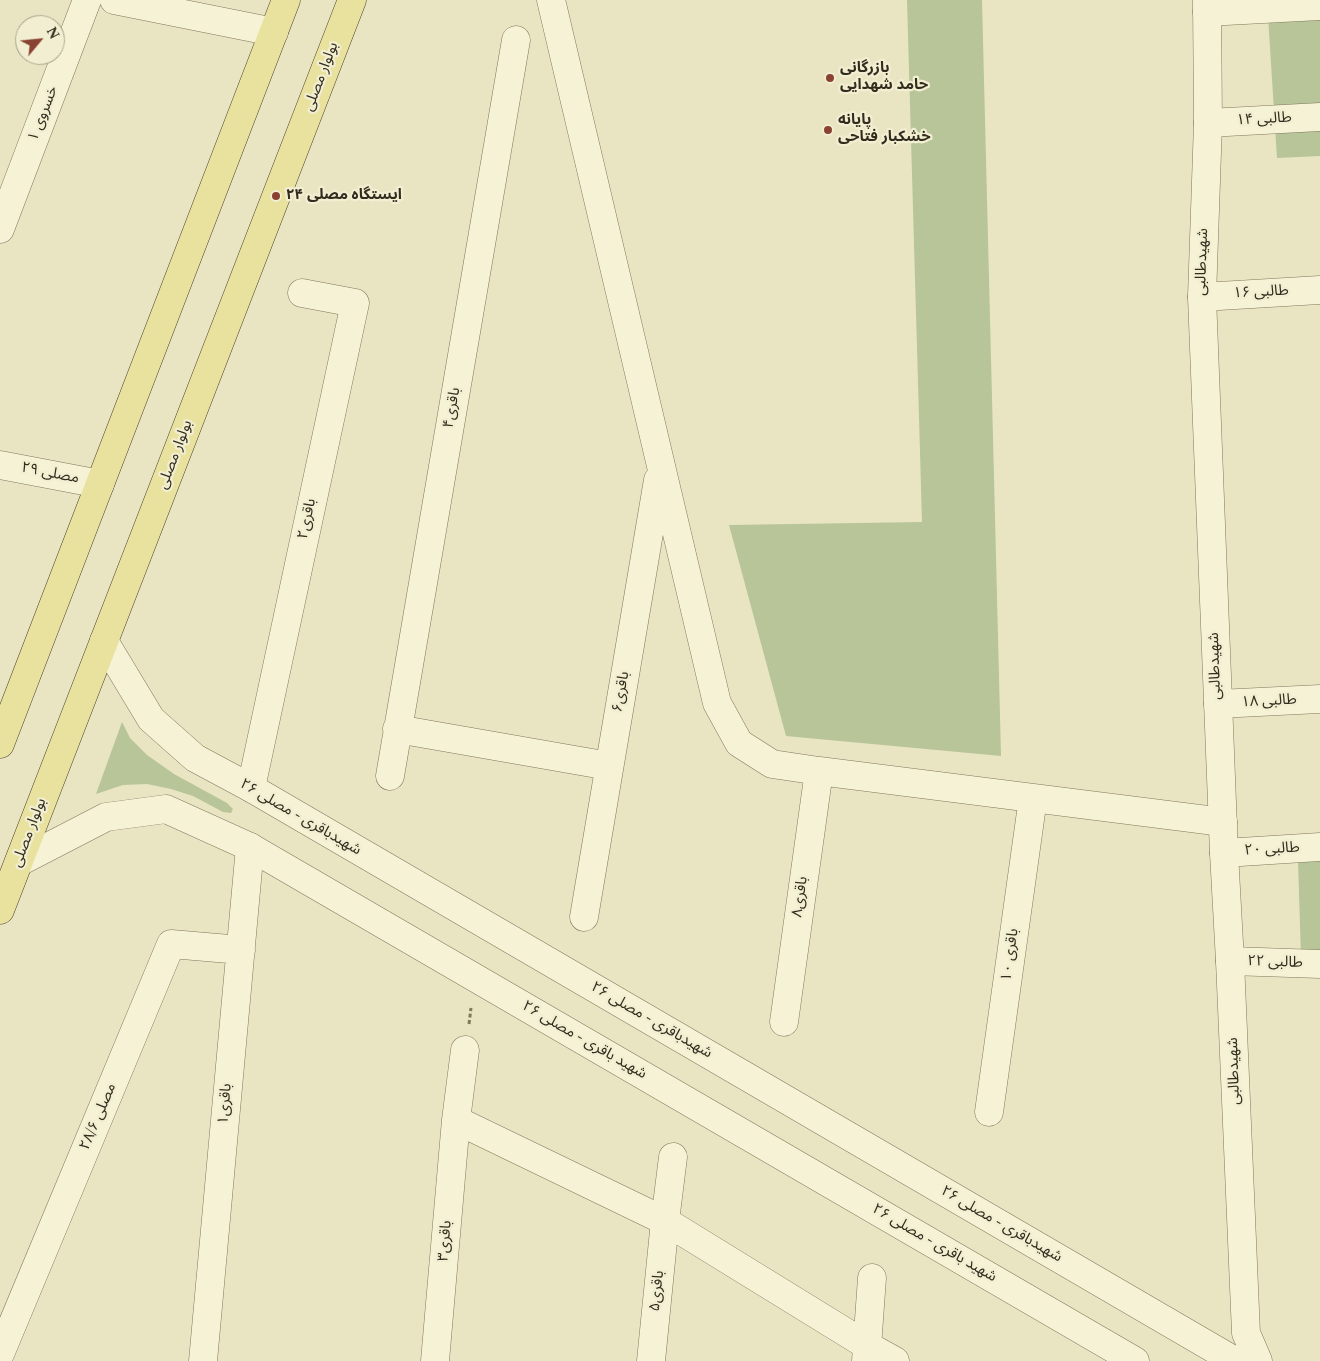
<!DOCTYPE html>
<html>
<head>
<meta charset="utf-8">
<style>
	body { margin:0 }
	#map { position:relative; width:1320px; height:1361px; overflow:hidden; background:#e9e5c3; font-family:Spectral,serif }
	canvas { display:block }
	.north { position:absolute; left:15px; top:15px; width:50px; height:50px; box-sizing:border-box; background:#f1eed1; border:1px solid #a5a089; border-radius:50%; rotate:62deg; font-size:14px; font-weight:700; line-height:20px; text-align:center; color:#322c1e }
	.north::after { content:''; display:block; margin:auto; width:18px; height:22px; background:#8a4332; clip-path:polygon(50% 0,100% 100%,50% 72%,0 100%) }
</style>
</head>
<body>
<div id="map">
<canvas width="1320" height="1361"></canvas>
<div class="north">N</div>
</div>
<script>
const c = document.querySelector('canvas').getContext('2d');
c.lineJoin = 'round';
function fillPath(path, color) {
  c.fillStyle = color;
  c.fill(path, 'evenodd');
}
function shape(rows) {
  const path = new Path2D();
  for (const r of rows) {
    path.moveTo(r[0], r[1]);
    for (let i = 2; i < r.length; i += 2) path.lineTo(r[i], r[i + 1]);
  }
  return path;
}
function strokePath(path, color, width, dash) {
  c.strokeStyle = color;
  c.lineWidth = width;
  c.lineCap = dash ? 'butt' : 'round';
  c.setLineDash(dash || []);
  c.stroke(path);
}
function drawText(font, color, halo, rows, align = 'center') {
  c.font = font + ' Spectral,"Noto Sans Arabic",serif';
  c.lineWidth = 4.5;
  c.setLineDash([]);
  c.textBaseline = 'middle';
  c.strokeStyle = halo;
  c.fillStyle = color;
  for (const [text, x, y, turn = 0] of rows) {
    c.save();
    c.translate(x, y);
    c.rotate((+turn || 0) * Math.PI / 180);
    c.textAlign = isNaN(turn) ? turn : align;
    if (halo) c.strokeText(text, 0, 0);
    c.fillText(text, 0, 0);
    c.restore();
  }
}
const green = shape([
	[907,0,982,0,1001,756,786,736,729,525,922,522],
	[1320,13,1320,156,1277,158,1268,16],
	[122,722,130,738,147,755,174,774,227,803,233,809,231,813,223,812,193,796,171,789,147,784,123,785,96,794],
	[1320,859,1320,958,1301,957,1298,861]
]);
const path = shape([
	[469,1024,471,1008]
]);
const minor = shape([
	[114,0,274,32],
	[551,0,717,703,739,743,772,764,819,771,1223,822],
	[1207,12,1320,6],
	[1208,123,1320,117],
	[0,229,87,0],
	[1202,297,1320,290],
	[0,465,100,484],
	[1218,704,1320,699],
	[397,729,609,766],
	[390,776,516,40],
	[251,788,355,303,302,293],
	[1224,853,1320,847],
	[584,917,658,480],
	[1230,961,1320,964],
	[784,1022,819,771],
	[989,1112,1033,798],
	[456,1120,665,1221,868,1346,895,1361],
	[0,1354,171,944,241,950],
	[203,1361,250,847],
	[435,1361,456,1120,465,1050],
	[651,1361,665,1221,673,1157],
	[866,1361,872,1278]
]);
const tertiary = shape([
	[1207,0,1208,123,1202,297,1224,853,1230,961,1246,1333,1258,1361],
	[104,641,151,719,195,758,251,788,1235,1361],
	[19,862,106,817,166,809,250,847,1135,1361]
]);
const primary = shape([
	[0,744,286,0],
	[0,910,352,0]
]);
const markers = [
	[830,78,5,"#8a4332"],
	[828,130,5,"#8a4332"],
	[276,196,5,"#8a4332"]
];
const poiNames = [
	["بازرگانی",840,69],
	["حامد شهدایی",840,86],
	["پایانه",838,121],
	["خشکبار فتاحی",838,138],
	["ایستگاه مصلی ۲۴",286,196]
];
const streetNames = [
	["بولوار مصلی",322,77,-69],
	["خسروی ۱",44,114,-69],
	["طالبی ۱۴",1264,120,-3],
	["شهیدطالبی",1203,262,-88],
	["طالبی ۱۶",1261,293,-3],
	["باقری۴",453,408,-80],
	["بولوار مصلی",176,455,-69],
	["مصلی ۲۹",50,474,11],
	["باقری۲",308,519,-78],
	["شهیدطالبی",1216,666,-92],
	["باقری۶",622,692,-80],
	["طالبی ۱۸",1269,702,-3],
	["شهیدباقری - مصلی ۲۶",300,818,30],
	["بولوار مصلی",30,833,-69],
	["طالبی ۲۰",1272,850,-3],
	["باقری۸",801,897,-82],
	["باقری ۱۰",1011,955,-82],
	["طالبی ۲۲",1275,963,2],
	["شهیدباقری - مصلی ۲۶",651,1021,30],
	["شهید باقری - مصلی ۲۶",584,1041,30],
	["شهیدطالبی",1235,1071,-92],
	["باقری۱",226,1104,-85],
	["مصلی ۲۸/۶",99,1117,-67],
	["شهیدباقری - مصلی ۲۶",1001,1225,30],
	["باقری۳",446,1241,-85],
	["شهید باقری - مصلی ۲۶",934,1244,30],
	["باقری۵",658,1291,-84]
];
fillPath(green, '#b7c598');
strokePath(minor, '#81775c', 29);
strokePath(tertiary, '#81775c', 29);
strokePath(primary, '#4f452f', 29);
strokePath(path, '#81775c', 3, [4, 2.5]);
strokePath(minor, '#f5f2d5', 28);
strokePath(tertiary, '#f5f2d5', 28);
strokePath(primary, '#e9e19e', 28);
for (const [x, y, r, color] of markers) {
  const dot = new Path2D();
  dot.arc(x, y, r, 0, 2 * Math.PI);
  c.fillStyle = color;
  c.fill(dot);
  strokePath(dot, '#f1eed1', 2);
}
drawText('bold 15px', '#322c1e', '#f1eed1', poiNames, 'left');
drawText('15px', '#322c1e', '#f1eed1', streetNames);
</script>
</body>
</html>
